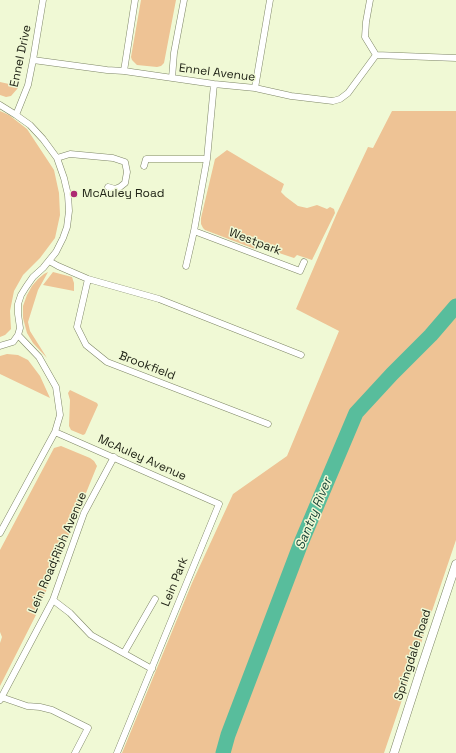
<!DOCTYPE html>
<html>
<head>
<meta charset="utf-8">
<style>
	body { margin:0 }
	canvas { display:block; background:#f0f9d5 }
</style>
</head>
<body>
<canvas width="456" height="753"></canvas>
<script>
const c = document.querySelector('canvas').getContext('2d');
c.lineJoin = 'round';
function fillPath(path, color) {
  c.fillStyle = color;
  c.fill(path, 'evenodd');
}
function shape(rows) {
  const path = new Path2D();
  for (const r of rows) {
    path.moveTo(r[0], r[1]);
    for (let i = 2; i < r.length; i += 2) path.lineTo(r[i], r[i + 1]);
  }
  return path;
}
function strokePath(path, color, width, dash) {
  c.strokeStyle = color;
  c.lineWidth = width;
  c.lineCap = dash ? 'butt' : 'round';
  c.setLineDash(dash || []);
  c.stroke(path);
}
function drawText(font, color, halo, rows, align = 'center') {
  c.font = font + ' "Space Grotesk",sans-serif';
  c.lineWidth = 3;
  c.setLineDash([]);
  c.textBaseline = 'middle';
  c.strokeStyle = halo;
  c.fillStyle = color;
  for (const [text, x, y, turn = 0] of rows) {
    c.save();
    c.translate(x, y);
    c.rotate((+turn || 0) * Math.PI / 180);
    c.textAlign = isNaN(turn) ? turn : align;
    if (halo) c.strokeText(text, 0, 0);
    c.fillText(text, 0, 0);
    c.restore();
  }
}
const green = shape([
	[141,0,176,0,164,63,161,66,157,67,137,65,132,60,131,57],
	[0,82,18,86,18,88,11,96,6,97,0,95],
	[0,111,9,115,27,129,54,170,59,193,60,215,55,238,40,258,23,275,14,291,10,311,11,329,5,335,0,337],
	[392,111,456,111,456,540,384,753,122,753,192,583,233,494,287,456,339,331,296,309,337,213,368,147,373,148],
	[227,150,284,184,281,192,286,197,298,206,307,208,317,205,327,209,330,207,334,209,335,213,312,260,297,255,294,258,258,246,255,249,205,230,203,228,201,224,201,218,215,159],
	[48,272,38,290,28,322,30,331,47,358,33,343,27,333,23,318,23,306,27,295,32,286,38,279,44,274],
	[53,272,72,277,74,283,74,291,43,285],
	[7,354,18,355,28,360,40,376,50,398,0,374,0,356],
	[70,390,97,403,98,405,85,434,83,435,71,430,69,426,70,400,68,393],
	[61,446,90,458,94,461,97,466,38,611,0,686,0,643,2,637,0,632,0,550,54,448]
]);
const river = shape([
	[223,753,228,735,301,543,356,413,392,374,431,335,456,306]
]);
const minor = shape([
	[370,0,366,22,365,37,376,55],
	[376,55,456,58],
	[33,60,107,70,124,71,214,84,255,88,291,96,333,101,340,99,348,93,376,55],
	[124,71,135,0],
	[172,78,174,53,184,0],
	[255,88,270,0],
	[0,105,16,115,30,125,43,139,57,158,64,178,68,195,69,211,67,227,63,238,56,252,43,268,33,277,26,287,21,295,18,304,18,314,20,328,18,335,13,342,0,346],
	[16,115,28,85,33,60,43,0],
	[57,158,70,154,113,158,125,162,127,172,125,183,120,187,115,189,108,187],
	[144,166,146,159,207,159],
	[194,231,300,271,304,262],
	[49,261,58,266,88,279,159,299,301,355],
	[186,266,194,231,207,159,214,84],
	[88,279,77,327,86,345,107,362,268,424],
	[55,432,219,504,117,753],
	[0,533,55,432,60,415,56,387,39,357,18,335],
	[53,600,70,613,91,635,152,669],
	[124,653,155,599],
	[1,697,27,706,40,707,52,710,88,728,75,753],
	[0,700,53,600,84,513,114,457]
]);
const tertiary = shape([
	[394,753,421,669,456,564]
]);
const markers = [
	[74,194,4,"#ad2972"]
];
const streetNames = [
	["Ennel Drive",21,56,-78],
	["Ennel Avenue",217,73,7],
	["Westpark",255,242,21],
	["Brookfield",147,366,21],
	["McAuley Avenue",142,458,24],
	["Lein Road;Ribh Avenue",58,553,-67],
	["Lein Park",175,582,-68],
	["Springdale Road",413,655,-72]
];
const poiNames = [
	["McAuley Road",82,194]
];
const waterNames = [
	["Santry River",314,514,-68]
];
fillPath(green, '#eec395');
strokePath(river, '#58bd9c', 15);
strokePath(minor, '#7e8666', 7);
strokePath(tertiary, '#7e8666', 9);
strokePath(minor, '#fff', 6);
strokePath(tertiary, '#fff', 8);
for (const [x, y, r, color] of markers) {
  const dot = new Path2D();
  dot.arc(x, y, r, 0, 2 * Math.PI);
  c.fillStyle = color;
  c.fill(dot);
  strokePath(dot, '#f0f9d5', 1.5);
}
drawText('12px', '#212417', '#f0f9d5', streetNames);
drawText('12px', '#212417', '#f0f9d5', poiNames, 'left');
drawText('italic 13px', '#1d493b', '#f0f9d5', waterNames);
</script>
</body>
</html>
